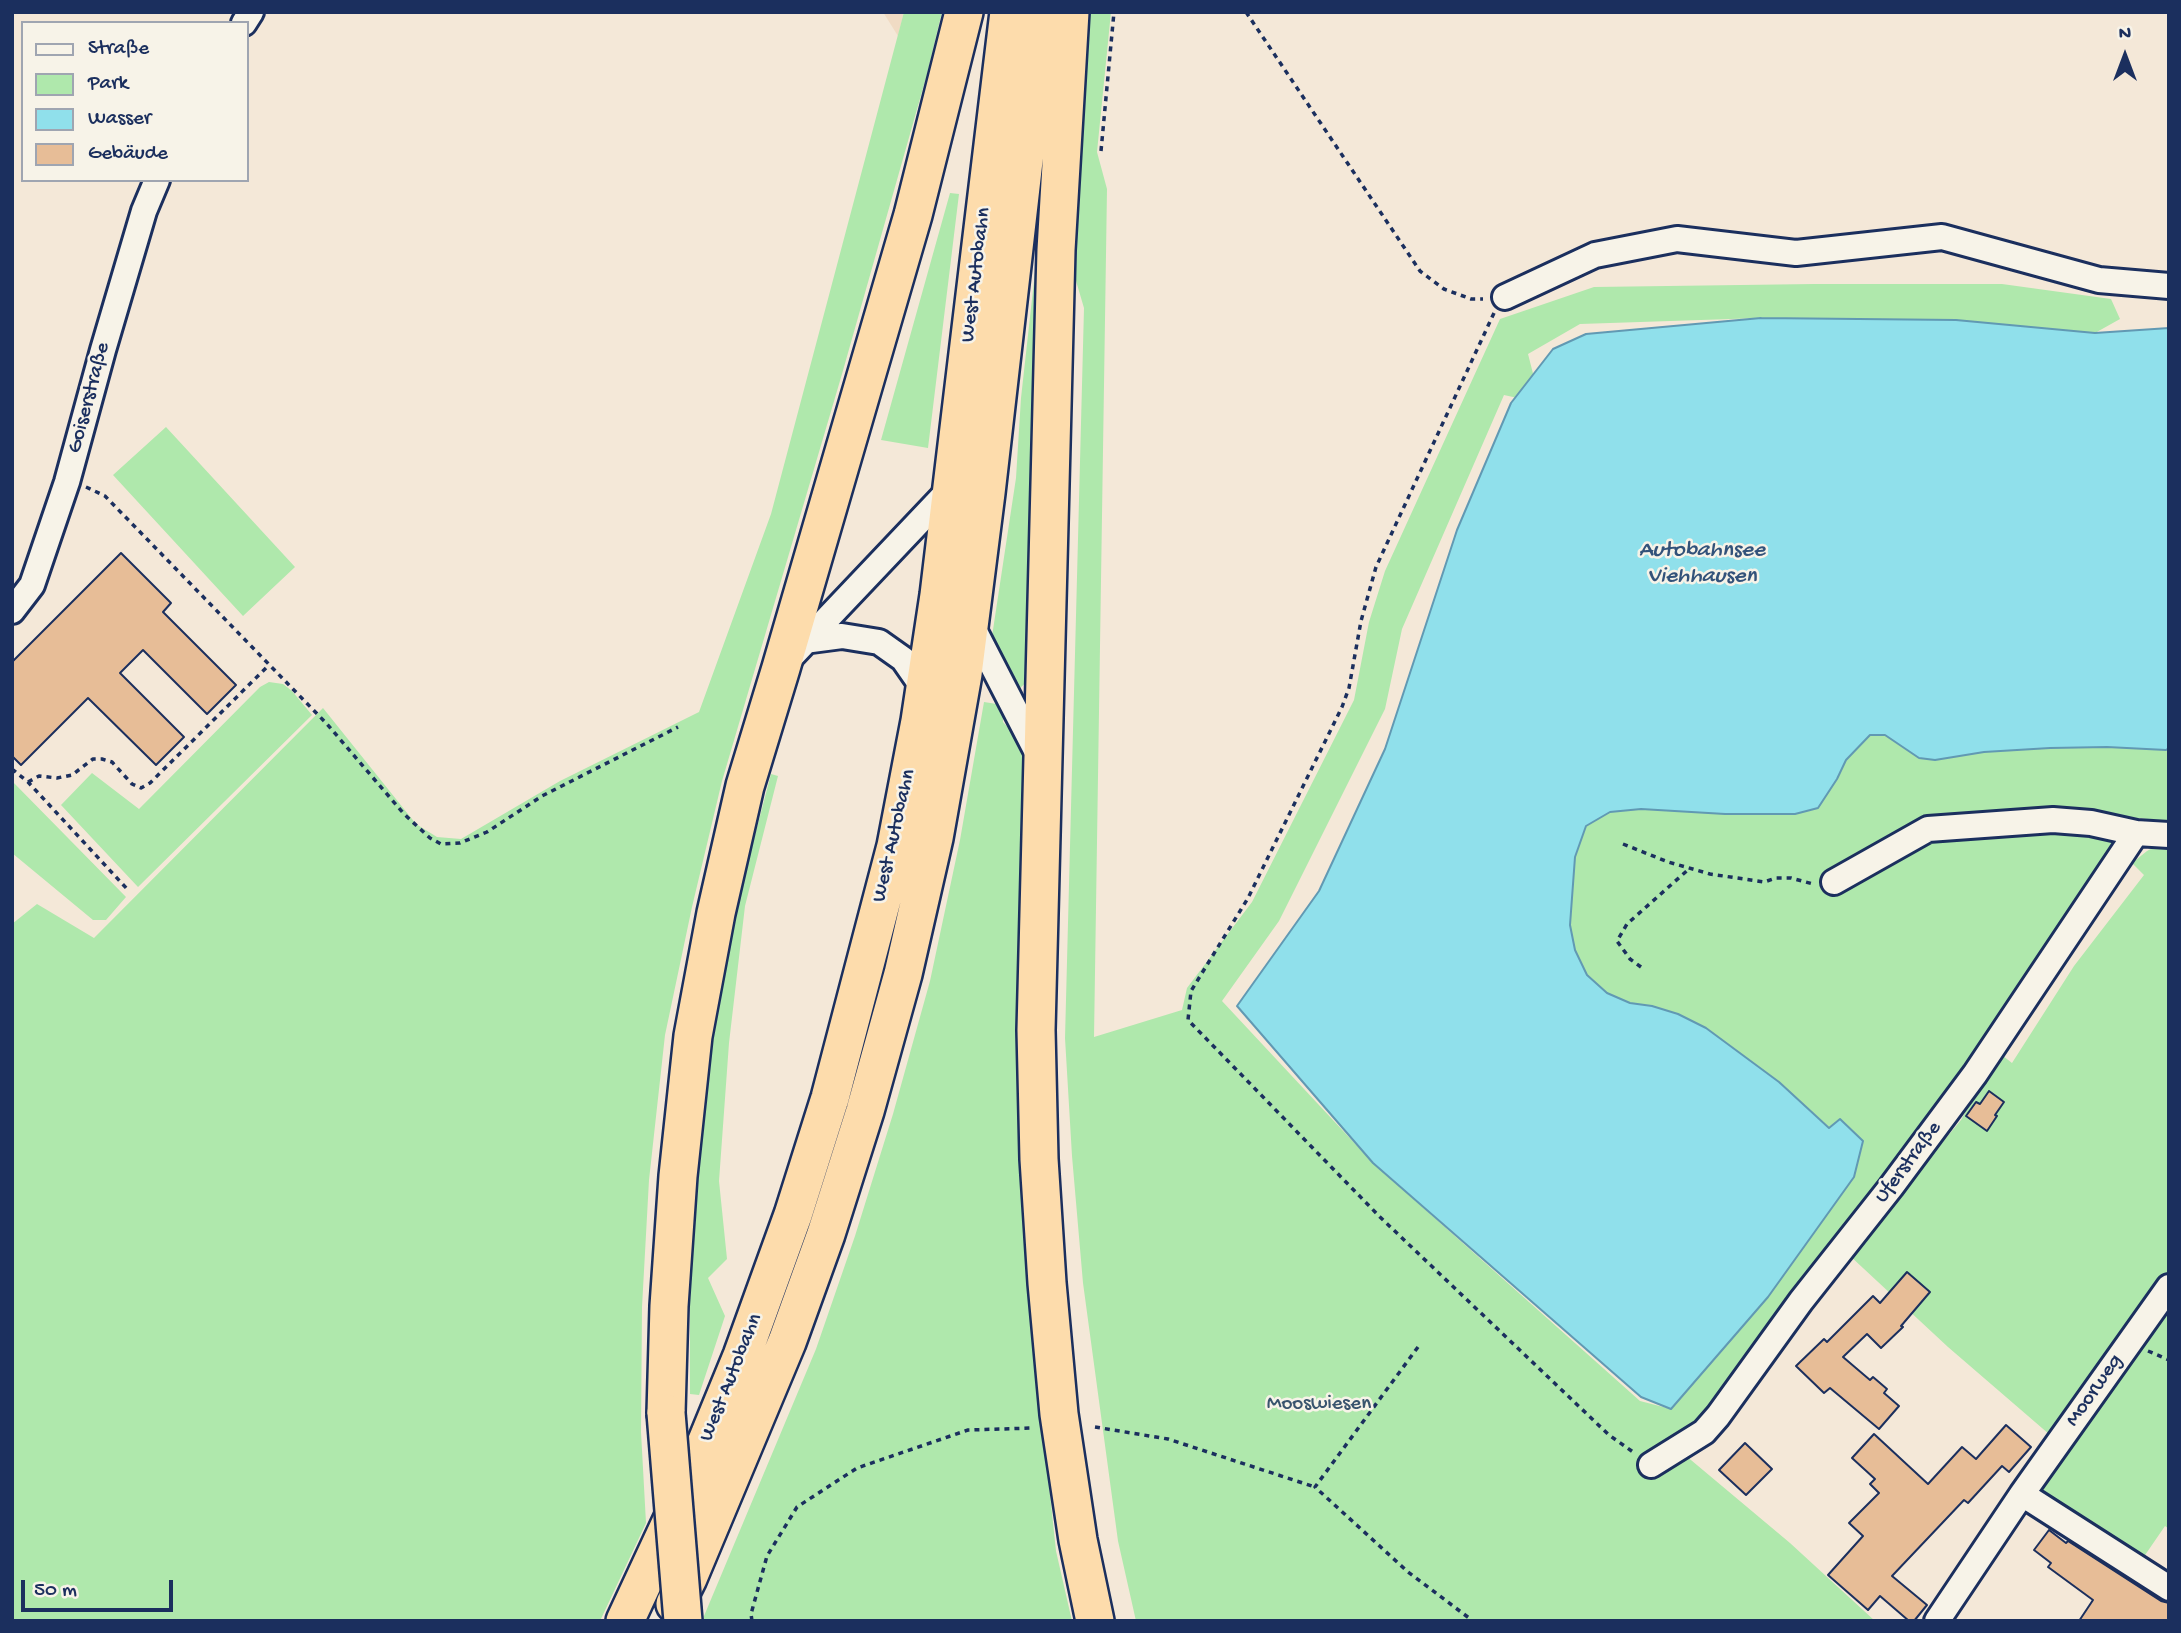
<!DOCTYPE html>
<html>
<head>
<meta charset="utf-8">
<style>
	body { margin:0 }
	#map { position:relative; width:2181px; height:1633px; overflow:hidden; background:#f4e8d8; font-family:"Gochi Hand",sans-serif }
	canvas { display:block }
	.frame { position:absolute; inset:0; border:14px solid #1b2f5e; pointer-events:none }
	.legend { position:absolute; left:21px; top:21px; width:228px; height:161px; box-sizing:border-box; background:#f7f3e8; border:2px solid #9fa5b1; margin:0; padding:9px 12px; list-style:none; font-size:21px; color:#1b2f5e }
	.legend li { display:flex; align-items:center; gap:14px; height:35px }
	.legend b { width:35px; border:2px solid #9fa5b1 }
	.north { position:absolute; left:2090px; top:21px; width:70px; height:70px; -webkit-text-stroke:5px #f7f3e8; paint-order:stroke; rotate:0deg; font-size:19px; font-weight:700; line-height:28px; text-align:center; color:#1b2f5e }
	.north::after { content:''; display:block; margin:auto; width:24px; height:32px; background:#1b2f5e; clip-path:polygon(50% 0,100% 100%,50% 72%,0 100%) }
	.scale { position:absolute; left:21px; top:1580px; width:152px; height:32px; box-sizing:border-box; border:4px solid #1b2f5e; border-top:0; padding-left:9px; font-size:21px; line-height:24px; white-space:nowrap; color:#1b2f5e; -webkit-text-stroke:5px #f7f3e8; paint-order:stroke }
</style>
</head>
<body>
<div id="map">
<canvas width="2181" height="1633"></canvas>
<div class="frame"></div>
<ul class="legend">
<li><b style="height:9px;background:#f7f3e8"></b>Straße</li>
<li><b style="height:19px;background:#afe8ac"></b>Park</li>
<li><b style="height:19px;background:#90e0eb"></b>Wasser</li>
<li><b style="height:19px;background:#e7bd97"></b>Gebäude</li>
</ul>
<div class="north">N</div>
<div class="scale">50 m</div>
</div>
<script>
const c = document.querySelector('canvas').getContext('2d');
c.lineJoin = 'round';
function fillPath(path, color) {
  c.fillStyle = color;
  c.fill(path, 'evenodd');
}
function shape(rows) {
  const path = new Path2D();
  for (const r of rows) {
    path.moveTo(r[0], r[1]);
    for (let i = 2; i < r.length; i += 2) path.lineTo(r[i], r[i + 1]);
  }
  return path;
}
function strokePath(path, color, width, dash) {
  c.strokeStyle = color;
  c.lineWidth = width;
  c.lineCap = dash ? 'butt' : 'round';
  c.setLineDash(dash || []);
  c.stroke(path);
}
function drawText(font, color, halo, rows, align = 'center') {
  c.font = font + ' "Gochi Hand",sans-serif';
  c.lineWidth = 5;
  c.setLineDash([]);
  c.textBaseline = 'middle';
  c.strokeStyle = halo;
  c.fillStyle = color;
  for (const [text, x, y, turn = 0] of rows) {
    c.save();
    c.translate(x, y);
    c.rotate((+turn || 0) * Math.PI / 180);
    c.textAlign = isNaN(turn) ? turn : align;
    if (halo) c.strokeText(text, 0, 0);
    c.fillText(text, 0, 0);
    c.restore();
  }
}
const built = shape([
	[883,12,904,12,898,36]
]);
const green = shape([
	[904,12,942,12,927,74,842,374,722,781,692,907,665,1035,649,1180,642,1307,641,1432,646,1523,600,1621,12,1621,12,924,37,904,94,938,323,708,416,824,437,837,461,839,560,781,699,712,771,514],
	[1089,12,1111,12,1097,152,1107,189,1094,1037,1182,1010,1187,988,1252,902,1354,700,1369,622,1385,571,1500,319,1594,287,1814,284,2002,284,2111,299,2120,319,2095,333,1956,320,1761,318,1580,324,1528,354,1538,393,1522,399,1504,395,1402,629,1385,709,1279,921,1222,1001,1373,1163,1640,1401,1671,1409,1830,1128,1779,1082,1706,1028,1652,1006,1630,1003,1607,993,1587,975,1575,950,1570,925,1575,857,1586,826,1610,812,1641,809,1725,814,1795,814,1817,808,1837,779,1846,760,1870,735,1885,735,1919,758,1935,760,1984,752,2050,748,2107,747,2166,750,2169,748,2169,821,2126,817,2111,854,2003,1013,1685,1455,1790,1543,1875,1621,1136,1621,1118,1541,1083,1283,1072,1156,1065,1038,1084,308,1071,264],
	[950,193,959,194,928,448,881,440],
	[1038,245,1031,678,1019,689,991,643,1016,478,1021,398],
	[166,427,295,567,243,616,113,475],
	[269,682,283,684,292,691,312,715,138,887,61,805,92,773,139,809,260,687],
	[984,702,1003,705,1003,722,1011,731,1023,734,1017,1034,1020,1160,1028,1286,1056,1551,1072,1621,704,1621,704,1616,816,1349,855,1236,893,1114,930,981,960,840],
	[771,774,778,776,745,906,729,1043,719,1181,727,1259,708,1278,725,1316,699,1395,690,1394,690,1301,696,1179,713,1037,737,904],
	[12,781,126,897,106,920,93,920,12,853],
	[2169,844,2169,1529,2165,1526,2141,1561,2034,1490,2064,1447,1948,1347,1849,1255,1961,1120,1998,1052,2012,1063,2074,966,2144,875,2132,863,2147,851,2158,845]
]);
const water = shape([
	[1761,318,1956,320,2095,333,2169,328,2169,748,2166,750,2107,747,2050,748,1984,752,1935,760,1919,758,1885,735,1870,735,1846,760,1837,779,1818,808,1795,814,1725,814,1641,809,1610,812,1586,826,1575,857,1570,925,1575,950,1587,975,1607,993,1630,1003,1652,1006,1678,1014,1706,1028,1779,1082,1829,1128,1840,1119,1863,1141,1854,1177,1768,1297,1671,1409,1641,1397,1373,1163,1237,1006,1319,891,1385,749,1457,530,1511,403,1553,349,1586,334,1761,318]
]);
const building = shape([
	[121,553,171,603,163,612,236,685,207,714,143,650,120,673,184,737,156,765,88,698,21,765,12,756,12,662,121,553],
	[1989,1091,2004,1102,1995,1115,1997,1116,1987,1131,1966,1116,1976,1102,1980,1104,1989,1091],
	[1907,1272,1930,1292,1901,1326,1903,1327,1881,1348,1867,1334,1843,1357,1870,1380,1873,1377,1887,1389,1884,1393,1899,1406,1879,1429,1830,1388,1824,1393,1796,1366,1824,1339,1827,1342,1873,1296,1880,1303,1907,1272],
	[2006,1425,2031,1447,2009,1472,2002,1466,1968,1503,1964,1500,1892,1576,1927,1605,1914,1621,1909,1621,1880,1596,1868,1610,1828,1575,1863,1536,1849,1523,1879,1493,1870,1484,1875,1479,1852,1458,1874,1434,1928,1484,1962,1447,1976,1459,2006,1425],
	[1745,1443,1772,1469,1746,1495,1719,1470,1745,1443],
	[2049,1530,2066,1543,2068,1541,2161,1601,2169,1603,2169,1621,2079,1621,2093,1600,2048,1567,2051,1563,2034,1550,2049,1530]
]);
const path = shape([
	[1246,12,1420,271,1444,289,1471,299,1483,299],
	[1101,151,1114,12],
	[1494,313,1376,567,1361,621,1349,688,1342,707,1248,898,1191,991,1188,1020,1380,1217,1609,1435,1633,1452],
	[86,487,105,496,327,724,404,814,430,838,441,844,460,843,487,832,542,796,678,727],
	[12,769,28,782,129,891],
	[28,782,39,776,57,778,72,775,93,759,102,759,112,762,132,784,141,788,150,783,269,665],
	[1623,844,1668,862,1710,874,1764,882,1776,878,1791,878,1813,884],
	[1641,967,1630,959,1617,941,1627,924,1690,868],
	[1418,1347,1315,1487,1408,1572,1473,1621],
	[2148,1351,2169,1360],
	[1095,1427,1168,1439,1315,1487],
	[752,1621,751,1614,767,1556,797,1507,857,1468,968,1430,1033,1428]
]);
const minor = shape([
	[244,23,251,12],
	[1505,297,1595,255,1677,239,1796,253,1942,237,2099,280,2169,286],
	[12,611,32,585,67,482,103,350,144,211,157,180],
	[970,622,1040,758],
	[804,641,842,636,879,642,903,659,919,682,923,698],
	[788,660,952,487],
	[1834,882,1928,829,2053,820,2091,823,2136,833,2169,835],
	[1651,1465,1704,1432,1718,1416,1801,1301,1891,1187,1975,1074,2136,833],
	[2022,1494,2169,1588],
	[1937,1621,2022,1494,2169,1287]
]);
const highway = shape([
	[1070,12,1056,250,1036,1030,1039,1159,1047,1283,1059,1414,1078,1540,1095,1621],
	[666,1413,669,1306,678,1176,693,1036,716,913,745,786,781,668,913,215,964,12],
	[675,1604,688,1578,787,1342,826,1234,865,1111,903,974,934,838,963,674,986,493,1041,12],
	[625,1621,693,1475,742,1356,793,1215,830,1098,896,846,920,721,939,595,1009,12]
]);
const highwayBridge = shape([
	[666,1413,683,1621]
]);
const streetNames = [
	["West Autobahn",977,275,-83],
	["Goiserstraße",90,398,-75],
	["West Autobahn",895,836,-77],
	["Uferstraße",1909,1163,-53],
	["West Autobahn",732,1378,-68],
	["Moorweg",2095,1391,-55]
];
const parkNames = [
	["Mooswiesen",1319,1405]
];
const waterNames = [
	["Autobahnsee",1702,551],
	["Viehhausen",1702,577]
];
fillPath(built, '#f0dbc4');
fillPath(green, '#afe8ac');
fillPath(water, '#90e0eb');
strokePath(water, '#6199b3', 2);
fillPath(building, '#e7bd97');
strokePath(building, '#1b2f5e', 2);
strokePath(minor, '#1b2f5e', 30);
strokePath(highway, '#1b2f5e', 42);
strokePath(path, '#1b2f5e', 3.5, [5, 5]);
strokePath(minor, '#f7f3e8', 24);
strokePath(highway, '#fddcac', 37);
strokePath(highwayBridge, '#1b2f5e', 42, []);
strokePath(highwayBridge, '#fddcac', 37);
drawText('21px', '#1b2f5e', '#f7f3e8', streetNames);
drawText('21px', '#39546e', '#f7f3e8', parkNames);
drawText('italic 23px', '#32527a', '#f7f3e8', waterNames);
</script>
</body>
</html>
